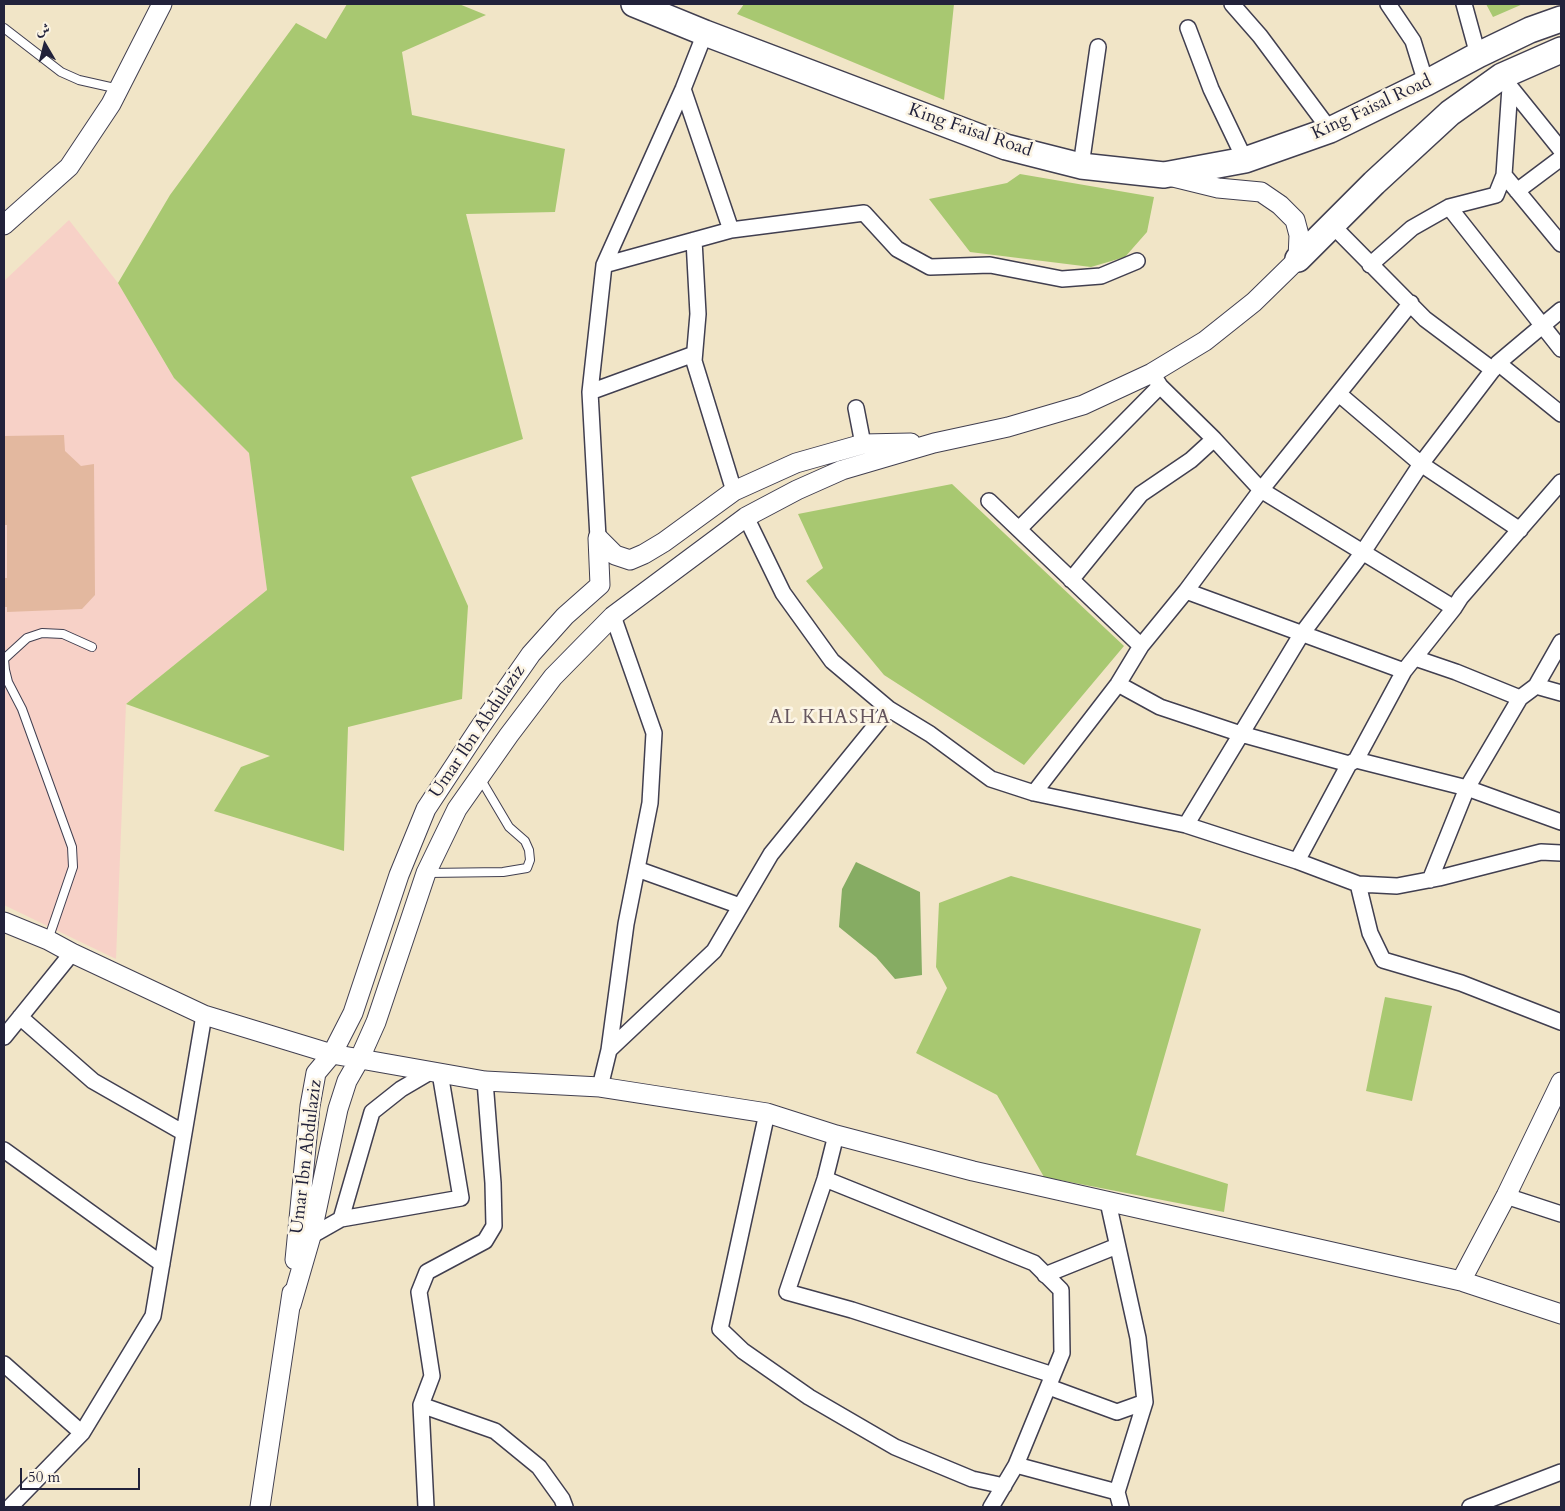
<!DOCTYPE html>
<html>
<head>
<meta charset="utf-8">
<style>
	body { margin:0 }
	#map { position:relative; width:1565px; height:1511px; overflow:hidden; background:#f1e5c7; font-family:Cardo,Amiri,serif }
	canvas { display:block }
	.frame { position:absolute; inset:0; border:5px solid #22223b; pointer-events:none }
	.north { position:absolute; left:20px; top:20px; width:50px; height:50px; -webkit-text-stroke:4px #fcf5e5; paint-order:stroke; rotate:352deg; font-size:14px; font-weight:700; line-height:20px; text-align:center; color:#22223b }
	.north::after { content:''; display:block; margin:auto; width:18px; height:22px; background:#22223b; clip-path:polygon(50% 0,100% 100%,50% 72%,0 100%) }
	.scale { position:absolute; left:20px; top:1468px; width:120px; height:22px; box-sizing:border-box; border:2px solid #22223b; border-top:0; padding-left:6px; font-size:15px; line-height:18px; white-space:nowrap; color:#22223b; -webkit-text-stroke:4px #fcf5e5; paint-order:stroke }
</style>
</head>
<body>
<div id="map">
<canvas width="1565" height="1511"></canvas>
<div class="frame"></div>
<div class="north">ش</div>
<div class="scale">50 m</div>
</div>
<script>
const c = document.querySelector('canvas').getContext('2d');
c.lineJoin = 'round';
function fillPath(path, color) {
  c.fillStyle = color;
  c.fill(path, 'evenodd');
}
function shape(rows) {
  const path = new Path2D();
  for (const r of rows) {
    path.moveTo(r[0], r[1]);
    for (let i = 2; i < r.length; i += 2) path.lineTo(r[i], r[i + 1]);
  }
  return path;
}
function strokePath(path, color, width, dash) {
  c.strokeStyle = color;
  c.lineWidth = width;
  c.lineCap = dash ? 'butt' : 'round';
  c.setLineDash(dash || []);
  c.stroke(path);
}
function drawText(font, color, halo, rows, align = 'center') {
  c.font = font + ' Cardo,serif';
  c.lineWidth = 5;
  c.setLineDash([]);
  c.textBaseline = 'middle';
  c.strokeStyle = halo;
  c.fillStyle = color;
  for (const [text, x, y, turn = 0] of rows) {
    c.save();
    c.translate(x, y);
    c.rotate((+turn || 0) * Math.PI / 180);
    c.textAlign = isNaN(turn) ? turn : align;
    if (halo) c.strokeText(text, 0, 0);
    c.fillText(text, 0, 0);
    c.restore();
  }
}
const built = shape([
	[69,220,118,283,174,378,249,453,267,590,126,704,116,959,4,905,4,281]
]);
const green = shape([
	[347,4,459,4,486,15,402,52,412,115,565,149,555,212,466,214,523,439,411,477,468,606,462,699,348,727,344,851,214,811,241,767,270,756,126,704,267,590,249,453,174,378,118,283,170,195,296,23,326,39],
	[744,4,954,4,944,100,737,14],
	[1486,4,1523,4,1493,17],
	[1020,174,1154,197,1147,232,1125,257,1091,267,970,252,929,199,1007,183],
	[952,484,1124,646,1024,765,884,675,806,581,823,568,798,514],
	[1011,876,1201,929,1136,1155,1228,1184,1224,1212,1044,1177,997,1095,916,1053,947,988,936,967,939,903],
	[1385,997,1432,1006,1412,1101,1366,1091]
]);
const forest = shape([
	[856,862,920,892,922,975,895,979,876,957,839,927,842,889]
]);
const building = shape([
	[64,435,65,451,81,466,94,464,95,595,82,609,7,612,7,607,4,607,4,578,7,578,7,525,4,525,4,436]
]);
const service = shape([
	[4,28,61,72,79,80,119,89],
	[428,873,503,872,527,868,530,860,529,850,525,841,509,827,480,778],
	[48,940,73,867,72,847,22,709,8,682,5,670,4,659,27,638,42,633,63,634,92,647]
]);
const minor = shape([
	[1232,4,1260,36,1330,130],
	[1388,4,1413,41,1426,83],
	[1464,4,1478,55],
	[1188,28,1211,89,1245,160],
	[1507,83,1561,150],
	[683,89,731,230],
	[1081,166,1098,47],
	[1504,175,1561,244],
	[1517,191,1561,158],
	[1449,207,1561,349],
	[1332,225,1425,319,1493,370],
	[694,240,698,314,694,361,734,491],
	[604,265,731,230,864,213,897,249,930,267,990,265,1062,279,1101,276,1137,261],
	[1370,265,1412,228,1449,207,1496,195,1504,175,1510,87],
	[1498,363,1561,414],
	[1152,373,1160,386,1214,439,1261,490,1454,608],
	[590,392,694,354],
	[1339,394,1421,464,1520,530],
	[856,408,863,444],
	[989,501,1141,646],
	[746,517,783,593,832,661,889,709,930,734,991,779,1034,793,1186,825,1297,861,1358,884,1397,886,1439,878,1541,852,1561,853],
	[1019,529,1160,386],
	[598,538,590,392,604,265,683,89,705,33],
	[1071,580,1141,494,1191,460,1214,439],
	[1186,591,1404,671],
	[1415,658,1456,672,1520,698],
	[1118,684,1160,707,1241,734,1349,764],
	[1536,686,1561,693],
	[1356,760,1467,788,1561,822],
	[1034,793,1118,684,1141,646,1186,591,1261,490,1411,303],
	[1186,825,1301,635,1363,552,1421,464,1498,363,1561,310],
	[1297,861,1349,764,1356,760,1404,671,1454,608,1461,597,1561,482],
	[637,869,740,906],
	[1430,880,1467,788,1520,698,1536,686,1561,642],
	[1358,884,1370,933,1383,960,1461,983,1561,1022],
	[20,1017,93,1081,184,1133],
	[4,1037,72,953],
	[609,1050,714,951,771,854,889,709],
	[600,1087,609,1050,626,924,650,803,654,733,613,616],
	[767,1113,720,1329,743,1351,809,1397,895,1447,972,1479,1004,1486],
	[836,1135,825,1179,787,1292,852,1310,1053,1375],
	[4,1150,162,1264],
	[825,1179,1034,1263,1061,1290,1062,1353,1016,1465,991,1507],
	[1506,1196,1561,1214],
	[1108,1202,1138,1338,1145,1402,1117,1492,1121,1507],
	[341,1219,461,1198,440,1073],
	[311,1236,341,1219,372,1112,401,1089,430,1072],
	[1045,1275,1117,1246],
	[4,1364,82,1433],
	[1049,1387,1117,1412,1145,1402],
	[421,1405,495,1431,539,1467,562,1499,565,1507],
	[1016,1465,1117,1492],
	[10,1507,82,1433,153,1316,204,1015],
	[426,1507,421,1405,432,1376,419,1292,427,1272,485,1241,494,1226,493,1183,485,1081],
	[1470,1507,1561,1472]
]);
const tertiary = shape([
	[4,225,69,167,111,104,162,4],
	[598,538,615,555,630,560,644,554,664,542,734,491,796,463,863,444,911,443],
	[4,922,48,940,72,953,204,1015,332,1054,485,1081,600,1087,767,1113,836,1135,973,1171,1461,1281,1561,1314],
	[295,1260,310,1106,316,1073,332,1054,353,1013,399,875,426,809,478,730,531,654,565,616,600,585,598,538],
	[1461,1281,1506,1196,1561,1082],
	[291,1305,311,1236,338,1109,347,1081,359,1060,376,1022,426,873,457,809,509,735,553,677,613,616,746,517,797,490,842,470,934,443,1008,427,1083,405,1152,373,1205,341,1254,302,1298,259,1299,235,1295,220,1280,205,1261,192,1218,188,1169,176],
	[260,1507,292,1293]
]);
const primary = shape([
	[634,4,705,33,1006,147,1081,166,1164,175,1245,160,1330,130,1426,83,1478,55,1530,30,1561,19],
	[1298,259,1374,183,1450,113,1502,76,1561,50]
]);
const streetNames = [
	["King Faisal Road",1372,108,-25],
	["King Faisal Road",970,131,19],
	["Umar Ibn Abdulaziz",478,732,-56],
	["Umar Ibn Abdulaziz",307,1157,-83]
];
const neighbourhoodNames = [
	["AL KHASHA",830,719]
];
fillPath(built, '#f7d1c7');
fillPath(green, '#a8c871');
fillPath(forest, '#86ac63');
fillPath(building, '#e3b89f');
strokePath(service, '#413f50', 10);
strokePath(minor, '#413f50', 18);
strokePath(tertiary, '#413f50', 21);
strokePath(primary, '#413f50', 28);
strokePath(service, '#fff', 8);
strokePath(minor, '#fff', 15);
strokePath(tertiary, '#fff', 19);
strokePath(primary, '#fff', 25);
drawText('18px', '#22223b', '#fcf5e5', streetNames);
c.letterSpacing = '1px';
drawText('19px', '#66565e', '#fcf5e5', neighbourhoodNames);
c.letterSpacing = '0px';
</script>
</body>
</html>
